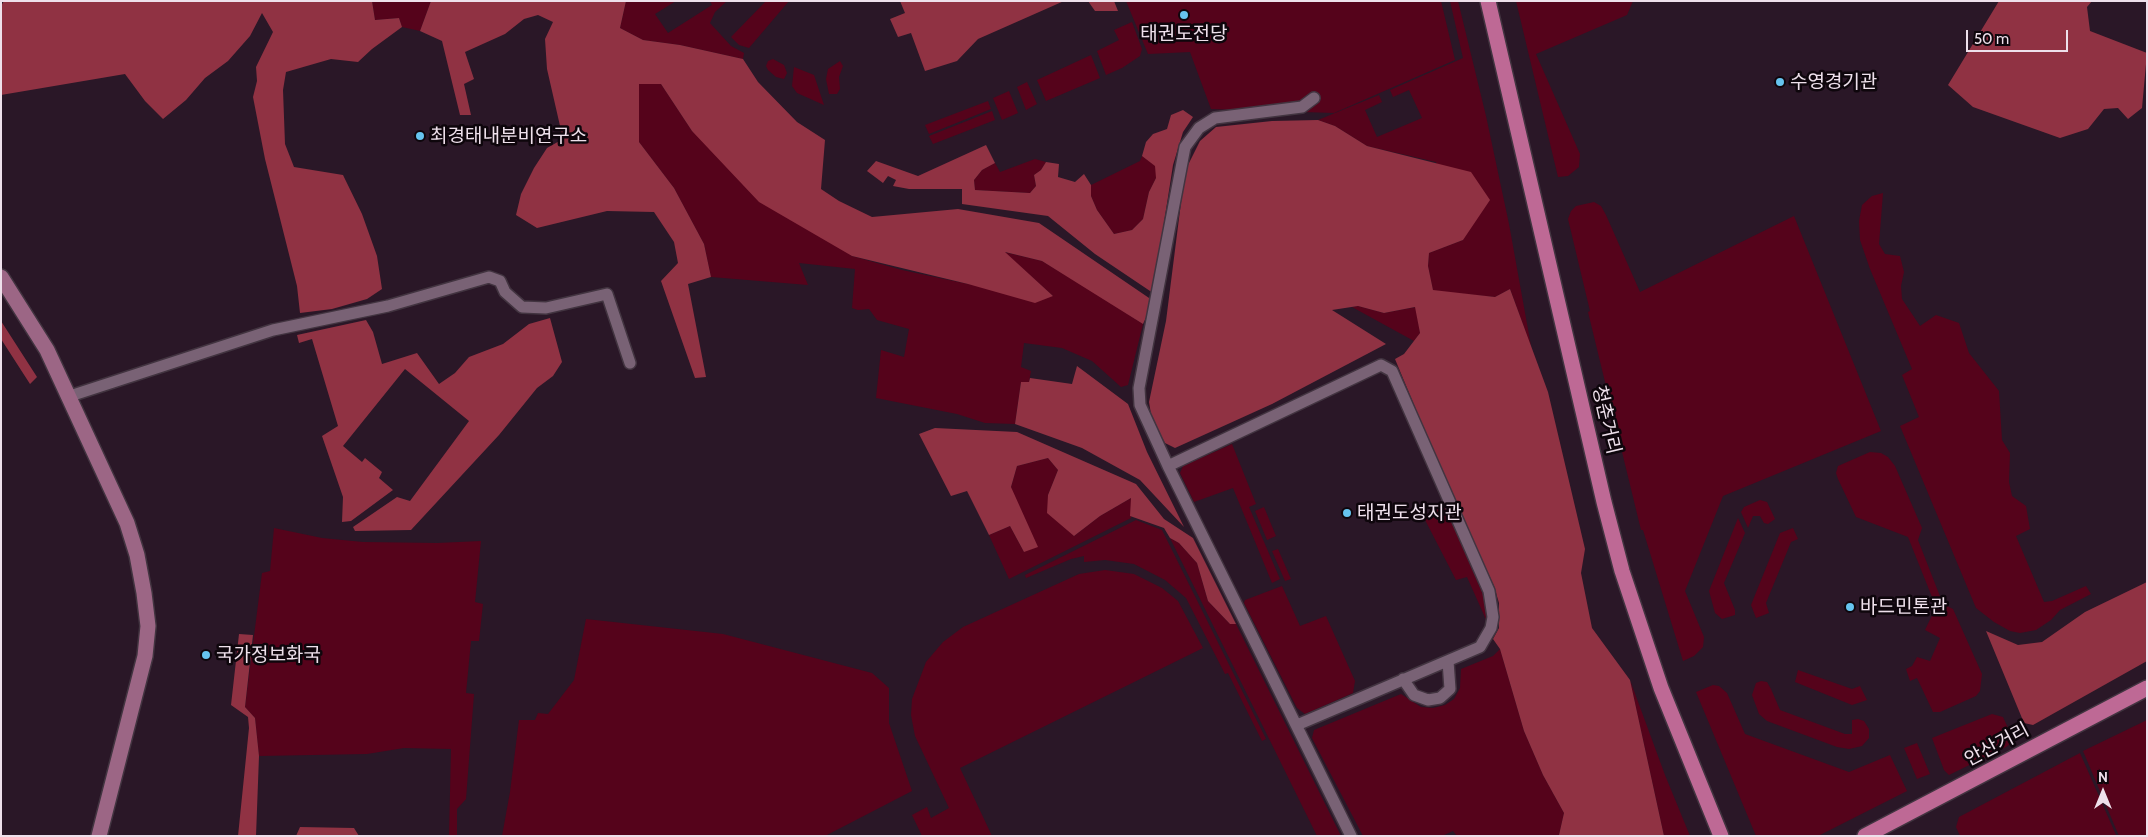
<!DOCTYPE html>
<html>
<head>
<meta charset="utf-8">
<style>
	body { margin:0 }
	#map { position:relative; width:2148px; height:837px; overflow:hidden; background:#2a1727; font-family:Cabin,sans-serif }
	canvas { display:block }
	.frame { position:absolute; inset:0; border:2px solid #eee0eb; pointer-events:none }
	.north { position:absolute; left:2078px; top:767px; width:50px; height:50px; -webkit-text-stroke:4px #0e060c; paint-order:stroke; rotate:0deg; font-size:14px; font-weight:700; line-height:20px; text-align:center; color:#eee0eb }
	.north::after { content:''; display:block; margin:auto; width:18px; height:22px; background:#eee0eb; clip-path:polygon(50% 0,100% 100%,50% 72%,0 100%) }
	.scale { position:absolute; left:1966px; top:30px; width:102px; height:22px; box-sizing:border-box; border:2px solid #eee0eb; border-top:0; padding-left:6px; font-size:15px; line-height:18px; white-space:nowrap; color:#eee0eb; -webkit-text-stroke:4px #0e060c; paint-order:stroke }
</style>
</head>
<body>
<div id="map">
<canvas width="2148" height="837"></canvas>
<div class="frame"></div>
<div class="north">N</div>
<div class="scale">50 m</div>
</div>
<script>
const c = document.querySelector('canvas').getContext('2d');
c.lineJoin = 'round';
function fillPath(path, color) {
  c.fillStyle = color;
  c.fill(path, 'evenodd');
}
function shape(rows) {
  const path = new Path2D();
  for (const r of rows) {
    path.moveTo(r[0], r[1]);
    for (let i = 2; i < r.length; i += 2) path.lineTo(r[i], r[i + 1]);
  }
  return path;
}
function strokePath(path, color, width, dash) {
  c.strokeStyle = color;
  c.lineWidth = width;
  c.lineCap = dash ? 'butt' : 'round';
  c.setLineDash(dash || []);
  c.stroke(path);
}
function drawText(font, color, halo, rows, align = 'center') {
  c.font = font + ' Cabin,"Noto Sans KR",sans-serif';
  c.lineWidth = 5;
  c.setLineDash([]);
  c.textBaseline = 'middle';
  c.strokeStyle = halo;
  c.fillStyle = color;
  for (const [text, x, y, turn = 0] of rows) {
    c.save();
    c.translate(x, y);
    c.rotate((+turn || 0) * Math.PI / 180);
    c.textAlign = isNaN(turn) ? turn : align;
    if (halo) c.strokeText(text, 0, 0);
    c.fillText(text, 0, 0);
    c.restore();
  }
}
const green = shape([
	[372,1,431,1,420,31,402,27,399,18,375,20],
	[626,1,676,1,655,14,668,33,712,5,710,1,727,1,715,12,710,23,731,46,744,53,743,59,680,45,643,40,620,28],
	[766,1,789,1,749,48,739,45,731,37],
	[1126,1,1441,1,1455,60,1334,113,1211,109,1190,52,1148,54],
	[1450,1,1458,1,1486,116,1509,224,1531,346,1510,289,1495,297,1433,291,1428,266,1429,253,1463,240,1436,162,1367,146,1335,126,1318,120,1379,95,1382,102,1365,110,1377,137,1422,118,1409,90,1393,97,1390,90,1463,58],
	[1516,1,1633,1,1627,15,1536,54,1580,154,1579,167,1568,176,1558,177],
	[1132,22,1142,49,1140,56,1122,68,1106,75,1097,51,1119,40,1114,30],
	[1091,55,1100,78,1046,101,1037,80],
	[773,59,784,65,787,73,784,79,776,77,768,70,766,66,768,61],
	[840,61,843,66,839,77,840,89,837,94,829,94,826,79,828,69],
	[794,67,814,75,824,105,797,93,792,86],
	[1027,82,1037,104,1026,110,1017,87],
	[639,84,661,84,692,131,852,256,902,270,968,284,1053,296,1004,252,1042,261,1097,294,1143,324,1128,385,1121,387,1092,361,1062,348,1024,343,1021,367,1031,371,1029,382,1021,382,1015,424,985,423,957,414,876,398,881,350,904,357,909,329,877,320,869,309,858,310,852,308,855,269,799,263,808,285,711,277,704,244,674,188,639,142],
	[1009,91,1018,113,1002,120,993,98],
	[988,101,991,109,929,134,925,125],
	[992,111,995,120,933,144,929,136],
	[1142,156,1156,166,1156,178,1149,192,1143,219,1132,230,1114,234,1097,210,1091,196,1091,185,1140,161],
	[1035,159,1046,162,1041,170,1034,175,1036,186,1030,193,975,190,974,180,982,170,995,163,1000,172],
	[1883,193,1879,244,1885,254,1900,256,1904,272,1901,286,1902,299,1920,326,1936,315,1959,323,1969,353,1999,391,2002,440,2010,453,2009,482,2012,496,2026,506,2030,529,2016,536,2044,602,2052,601,2086,586,2091,594,2060,610,2051,620,2036,630,2020,633,2010,631,1994,622,1976,608,1900,426,1919,417,1902,375,1912,369,1870,269,1860,240,1859,221,1862,205,1872,196],
	[1594,202,1601,206,1606,215,1640,292,1794,216,1881,431,1723,496,1685,591,1704,637,1703,647,1694,656,1683,661,1643,530,1641,530,1588,312,1590,311,1568,219,1571,211,1576,206],
	[1358,306,1384,313,1416,307,1420,333,1414,341,1352,307],
	[1232,444,1256,504,1249,507,1280,579,1272,583,1233,488,1194,502,1180,473,1183,466],
	[1870,452,1881,453,1888,457,1895,466,1922,528,1918,540,1943,604,1953,609,1982,674,1980,691,1976,696,1940,712,1933,712,1917,678,1910,681,1906,669,1912,666,1917,657,1930,661,1940,638,1925,630,1936,607,1908,537,1856,517,1838,479,1836,473,1838,466],
	[1048,458,1058,470,1048,495,1074,536,1100,516,1131,498,1131,518,1009,579,989,535,1010,526,1024,552,1011,487,1017,466],
	[1760,500,1767,502,1775,519,1768,524,1764,523,1760,516,1753,516,1748,528,1741,512,1744,507],
	[1445,506,1484,597,1489,611,1488,624,1467,577,1456,580,1423,516],
	[1264,507,1276,536,1267,540,1255,511],
	[1738,518,1745,533,1724,583,1735,610,1735,615,1722,619,1715,613,1709,591],
	[1136,520,1162,530,1266,739,1262,741,1228,673,1225,674,1186,598,1165,580,1134,564,1105,560,1084,562,1084,556,1071,559,1026,578,1025,575],
	[274,528,322,538,363,542,437,543,481,541,475,602,483,604,479,641,471,641,466,693,474,694,466,799,457,809,457,836,449,836,451,749,404,748,367,754,259,756,255,718,245,707,262,573,270,571],
	[1793,528,1798,539,1791,542,1766,603,1769,613,1756,618,1751,605,1780,533],
	[1170,538,1179,543,1197,563,1208,601,1230,624,1236,624,1341,836,1317,836],
	[1278,549,1291,579,1285,581,1272,551],
	[1105,570,1134,574,1162,588,1178,601,1203,648,960,768,992,836,922,836,912,815,927,807,931,818,949,808,915,736,911,715,912,699,926,662,943,642,963,627,1079,574],
	[1282,586,1300,626,1326,616,1355,681,1353,693,1305,714,1297,708,1244,603,1245,600],
	[586,619,723,634,872,673,889,688,889,723,912,791,825,836,502,836,510,792,519,720,535,720,538,713,548,714,574,680],
	[1500,649,1524,731,1543,775,1564,813,1559,835,1457,836,1453,831,1442,836,1363,836,1312,738,1314,730,1401,694,1421,707,1433,708,1445,705,1454,699,1460,688,1461,669,1493,656],
	[1798,670,1852,689,1860,686,1867,700,1852,705,1795,682],
	[1630,680,1665,775,1690,836,1664,836],
	[1761,681,1767,682,1771,689,1780,710,1845,734,1852,734,1852,720,1858,719,1864,721,1869,729,1869,738,1862,746,1849,749,1837,747,1767,721,1759,714,1752,695,1756,683],
	[1713,685,1719,686,1727,693,1745,734,1849,772,1890,755,1907,791,1818,836,1756,836,1696,692],
	[1992,714,2003,717,2014,741,2006,747,1949,775,1944,770,1932,738],
	[2147,720,2147,836,2119,836,2083,751],
	[1917,743,1930,774,1917,779,1904,748],
	[2080,753,2116,835,1960,836,1956,827,1959,817]
]);
const forest = shape([
	[4,1,372,1,375,20,399,18,402,27,372,49,358,62,331,59,286,72,283,90,285,144,294,167,343,175,362,214,377,256,382,289,367,299,332,309,300,313,297,286,265,159,253,97,257,81,256,67,273,32,262,13,250,36,228,61,205,78,186,100,163,119,145,101,125,74,1,95,1,6],
	[431,1,626,1,620,28,643,40,680,45,743,59,758,82,797,122,825,140,821,189,839,201,872,217,958,209,1039,223,1152,300,1148,313,1143,324,1042,261,1005,252,1053,296,1035,303,968,284,852,256,759,202,692,131,661,84,639,84,639,142,674,188,704,244,711,277,688,284,706,377,695,378,661,281,678,263,674,242,654,212,607,211,537,228,516,215,521,194,534,168,547,148,563,139,547,69,545,39,553,22,538,15,524,19,505,34,465,52,474,79,464,84,471,115,460,115,442,41,420,31],
	[900,1,1064,1,978,39,957,61,925,71,911,33,898,37,890,19,905,13],
	[1088,1,1114,1,1118,11,1095,11],
	[1999,1,2092,1,2087,7,2090,31,2147,53,2142,108,2128,119,2118,108,2104,109,2088,129,2060,138,1973,107,1948,85],
	[1183,110,1193,117,1183,132,1173,165,1153,293,1095,254,1048,216,962,204,962,189,909,189,893,186,896,180,888,176,883,183,867,171,876,161,918,176,986,145,995,163,982,170,974,180,975,190,1030,193,1036,186,1034,175,1041,170,1046,162,1059,164,1058,177,1075,182,1084,174,1091,185,1091,196,1097,210,1114,234,1132,230,1143,219,1149,192,1156,178,1155,166,1142,156,1146,142,1153,134,1167,129,1171,115],
	[1318,120,1335,126,1367,146,1471,172,1490,200,1463,240,1429,253,1428,266,1433,290,1495,297,1510,289,1548,392,1585,549,1581,573,1592,628,1630,680,1664,836,1556,836,1559,835,1564,813,1543,775,1524,731,1500,649,1493,639,1499,628,1499,603,1494,586,1448,487,1395,359,1404,354,1420,333,1415,307,1384,313,1358,306,1332,310,1386,344,1272,404,1175,448,1165,443,1152,420,1149,402,1166,321,1185,171,1200,141,1216,127,1272,121],
	[550,318,562,362,553,376,537,388,499,435,411,530,355,531,353,527,397,497,410,501,469,421,405,369,343,446,362,462,365,458,382,472,379,478,393,490,351,521,342,522,343,497,322,436,338,426,312,339,299,343,297,335,366,320,373,332,382,364,417,353,439,384,455,373,469,357,503,344,529,324],
	[1,321,37,377,30,384,1,339],
	[1077,366,1128,404,1147,452,1184,527,1140,480,1082,448,1015,424,1021,382,1029,382,1030,378,1072,384],
	[935,428,1017,432,1136,484,1164,519,1193,538,1236,624,1230,624,1208,601,1197,563,1179,543,1170,538,1164,528,1130,516,1131,498,1100,516,1074,536,1047,513,1048,495,1058,470,1048,458,1017,466,1011,487,1038,547,1024,552,1010,526,989,535,967,491,951,496,919,434],
	[2147,582,2147,661,2033,725,2024,723,1986,631,2018,645,2042,642,2085,612],
	[239,634,253,635,245,707,255,718,259,756,256,836,238,836,249,728,248,717,231,705],
	[300,827,354,828,359,836,296,836]
]);
const street = shape([
	[1314,98,1302,107,1215,118,1199,128,1185,147,1139,388,1140,405,1168,466,1351,836],
	[67,397,273,330,388,306,489,277,500,281,505,292,522,307,546,308,607,294,630,363],
	[1168,466,1381,365,1392,371,1489,591,1493,617,1491,628,1480,647,1297,725],
	[1403,679,1414,695,1428,700,1440,698,1450,689,1448,661]
]);
const secondary = shape([
	[1,277,47,350,127,523,137,555,144,593,148,626,145,656,99,836]
]);
const primary = shape([
	[1488,1,1604,502,1622,571,1661,688,1721,836],
	[1865,836,2147,688]
]);
const markers = [
	[1184,15,5,"#66c4ef"],
	[1780,82,5,"#66c4ef"],
	[420,136,5,"#66c4ef"],
	[1347,513,5,"#66c4ef"],
	[1850,607,5,"#66c4ef"],
	[206,655,5,"#66c4ef"]
];
const poiNames = [
	["태권도전당",1184,34,"center"],
	["수영경기관",1790,82],
	["최경태내분비연구소",430,136],
	["태권도성지관",1357,513],
	["바드민톤관",1860,607],
	["국가정보화국",216,655]
];
const streetNames = [
	["청춘거리",1606,420,77],
	["안산거리",1997,745,-28]
];
fillPath(green, '#55031b');
fillPath(forest, '#903243');
strokePath(street, '#423440', 14);
strokePath(secondary, '#423440', 18);
strokePath(primary, '#423440', 18);
strokePath(street, '#796275', 11);
strokePath(secondary, '#9c6685', 15);
strokePath(primary, '#be6995', 15);
for (const [x, y, r, color] of markers) {
  const dot = new Path2D();
  dot.arc(x, y, r, 0, 2 * Math.PI);
  c.fillStyle = color;
  c.fill(dot);
  strokePath(dot, '#0e060c', 2);
}
drawText('19px', '#eee0eb', '#0e060c', poiNames, 'left');
drawText('19px', '#eee0eb', '#0e060c', streetNames);
</script>
</body>
</html>
